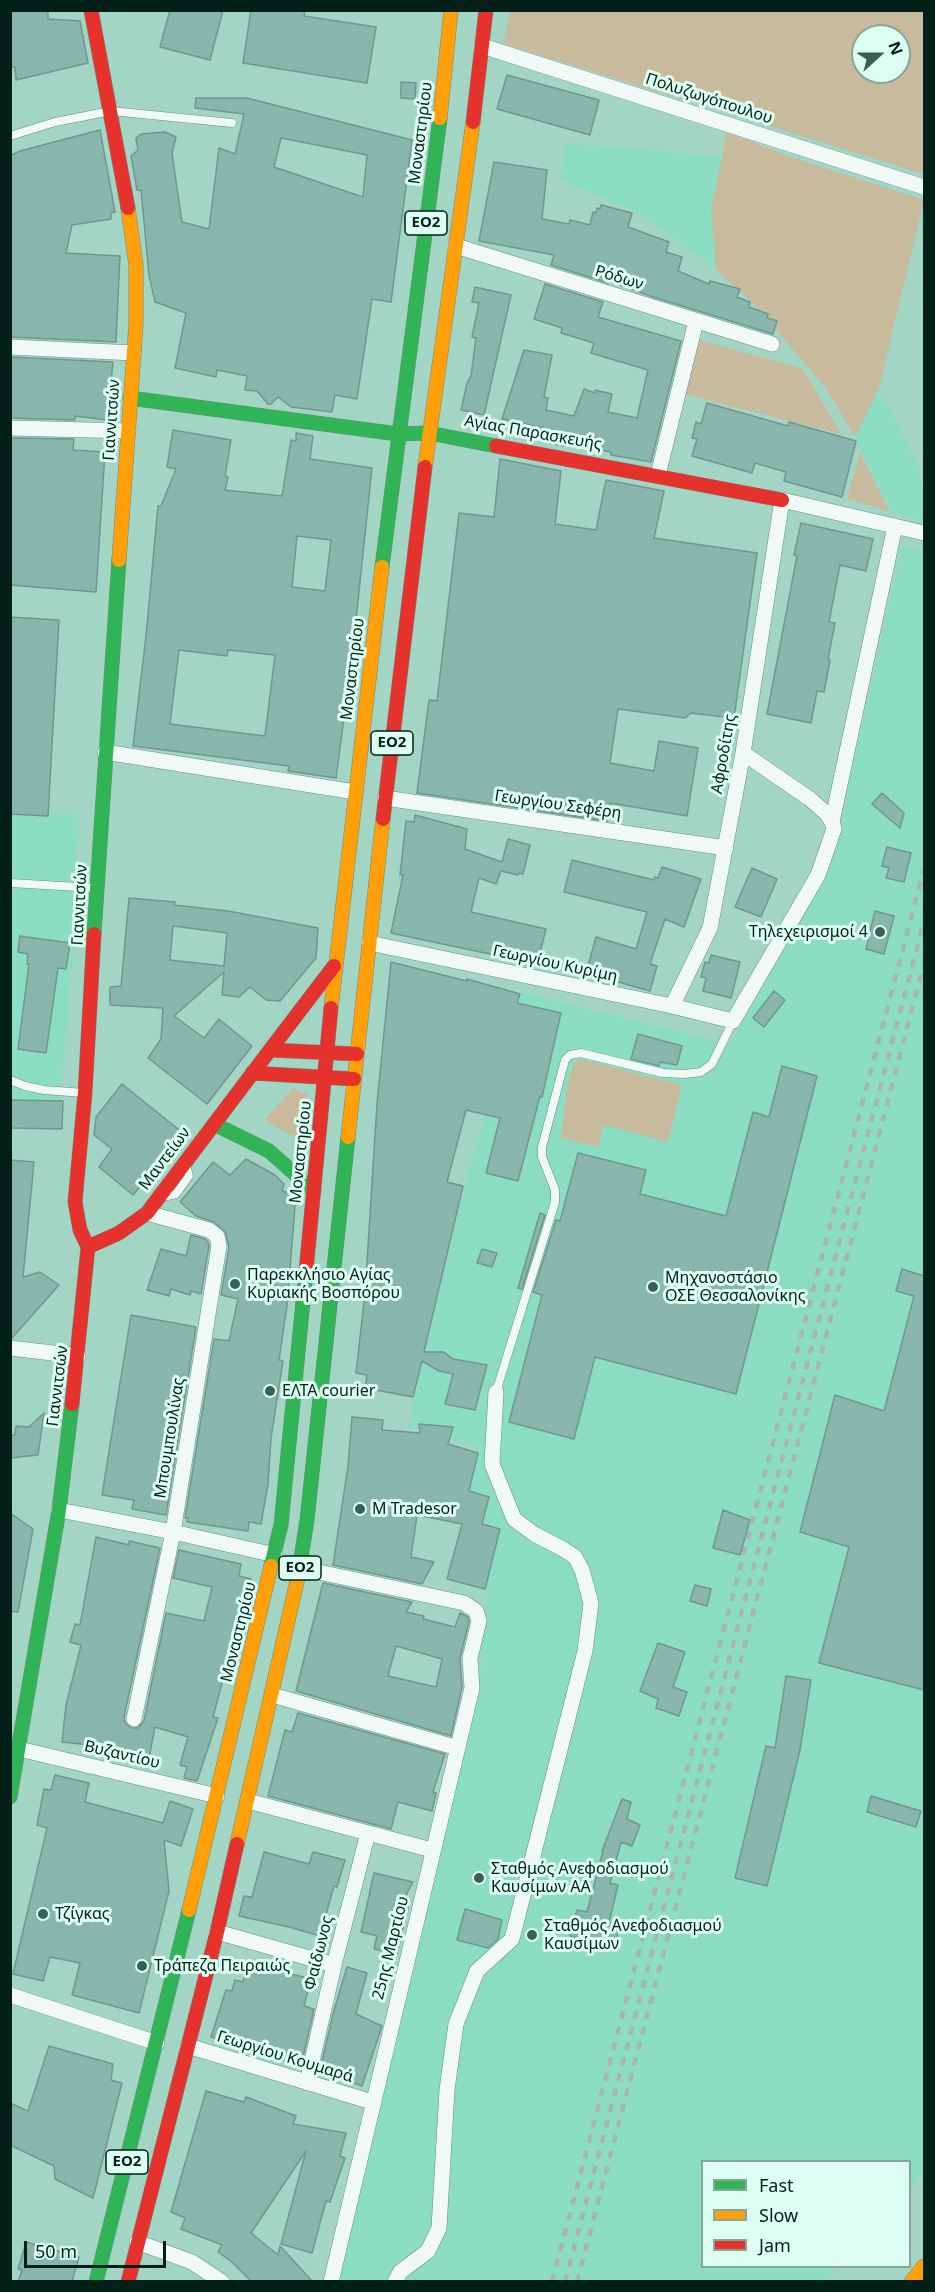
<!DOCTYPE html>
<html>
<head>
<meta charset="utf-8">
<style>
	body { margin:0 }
	#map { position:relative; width:935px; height:2292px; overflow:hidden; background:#a2d5c4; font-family:"Noto Sans",sans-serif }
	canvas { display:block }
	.frame { position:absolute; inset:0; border:12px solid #022018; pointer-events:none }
	.legend { position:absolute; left:701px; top:2160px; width:210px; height:108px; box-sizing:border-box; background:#dcfff2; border:2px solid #85a69b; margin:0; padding:8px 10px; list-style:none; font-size:18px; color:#022018 }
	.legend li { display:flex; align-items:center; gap:12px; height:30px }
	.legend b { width:30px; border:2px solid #85a69b }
	.north { position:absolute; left:851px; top:24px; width:60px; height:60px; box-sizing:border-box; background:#dcfff2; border:2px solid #85a69b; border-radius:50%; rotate:69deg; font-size:16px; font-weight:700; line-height:24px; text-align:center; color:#022018 }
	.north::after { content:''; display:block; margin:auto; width:21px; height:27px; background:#3a5f54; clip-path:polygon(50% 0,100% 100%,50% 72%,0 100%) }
	.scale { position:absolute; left:24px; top:2241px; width:142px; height:27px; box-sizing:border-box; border:3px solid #022018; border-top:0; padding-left:8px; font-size:18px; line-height:21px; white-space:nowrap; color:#022018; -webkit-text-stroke:4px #dcfff2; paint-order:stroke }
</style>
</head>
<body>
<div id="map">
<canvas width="935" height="2292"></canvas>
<div class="frame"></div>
<ul class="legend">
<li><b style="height:8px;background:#30b455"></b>Fast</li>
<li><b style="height:8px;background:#ff9f0a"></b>Slow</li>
<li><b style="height:8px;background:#e5322d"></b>Jam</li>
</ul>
<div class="north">N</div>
<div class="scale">50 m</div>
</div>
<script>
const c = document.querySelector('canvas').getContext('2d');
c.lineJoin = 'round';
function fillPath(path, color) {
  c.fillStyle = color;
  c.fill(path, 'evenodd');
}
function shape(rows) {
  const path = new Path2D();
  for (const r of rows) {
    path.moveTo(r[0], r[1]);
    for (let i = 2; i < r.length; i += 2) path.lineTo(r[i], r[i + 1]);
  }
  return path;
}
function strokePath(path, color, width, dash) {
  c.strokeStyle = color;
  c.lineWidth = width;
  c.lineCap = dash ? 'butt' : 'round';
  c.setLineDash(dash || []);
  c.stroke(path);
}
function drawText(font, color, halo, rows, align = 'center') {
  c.font = font + ' "Noto Sans",sans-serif';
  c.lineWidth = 6;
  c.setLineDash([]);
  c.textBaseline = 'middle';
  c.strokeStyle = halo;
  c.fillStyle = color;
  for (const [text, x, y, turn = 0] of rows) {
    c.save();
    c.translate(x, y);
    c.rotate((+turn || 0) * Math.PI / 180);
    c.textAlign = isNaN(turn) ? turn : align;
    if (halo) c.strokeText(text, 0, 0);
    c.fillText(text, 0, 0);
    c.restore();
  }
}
const built = shape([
	[567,143,703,155,757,155,762,198,713,197,711,210,745,234,864,364,893,415,918,467,924,498,924,522,890,511,855,437,826,388,791,343,755,305,716,270,672,236,626,207,560,179],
	[902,546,924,551,924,2170,910,2187,910,2162,702,2162,702,2266,838,2267,824,2281,337,2282,483,1658,473,1654,489,1592,446,1581,480,1448,408,1427,465,1184,522,992,722,1043,731,1043,819,887,837,845,851,775],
	[10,812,79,816,75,928,58,1126,11,1124]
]);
const green = shape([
	[510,11,924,11,924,174,504,44],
	[863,36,899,36,899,72,863,72],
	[727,132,788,156,924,200,879,388,855,437,826,388,755,305,716,270,711,210],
	[696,339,803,369,841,434,683,394],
	[860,452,889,511,847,499],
	[581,1059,682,1085,668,1142,604,1125,598,1147,561,1138,566,1092,573,1064],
	[293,1088,308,1095,306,1143,264,1120]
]);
const building = shape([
	[10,10,48,10,48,19,80,21,88,63,16,80,15,67,10,68,10,10],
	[170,10,223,10,210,60,160,47,170,10],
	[251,10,305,10,304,16,376,27,367,83,243,63,251,10],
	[507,75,599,100,590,135,497,109,507,75],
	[401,82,416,83,415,99,401,98,401,82],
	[196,98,247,98,412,140,391,302,372,299,357,399,335,395,332,412,291,407,278,397,271,404,268,404,257,391,245,390,247,376,217,370,216,377,175,368,186,313,155,302,149,275,141,190,137,190,131,156,138,150,136,138,141,134,165,132,176,137,172,153,182,222,209,229,219,148,235,154,244,114,195,108,196,98],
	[281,138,367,155,363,197,274,167,281,138],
	[100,130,115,212,111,213,111,219,72,225,66,253,120,256,116,342,10,337,10,156,20,151,100,130],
	[494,162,547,170,542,219,569,224,570,220,590,225,593,212,596,213,597,208,600,209,601,205,632,213,628,227,669,242,666,252,682,257,678,271,709,284,710,281,740,289,737,297,750,302,749,307,768,314,767,318,777,321,773,334,653,297,609,281,608,283,551,265,554,255,479,241,494,162],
	[545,284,603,302,598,317,681,341,651,462,611,455,611,452,601,450,604,439,572,433,571,439,565,438,564,446,540,441,543,428,502,419,524,350,552,355,544,397,548,398,546,410,574,416,584,389,595,393,595,390,612,394,608,412,637,418,648,370,591,353,594,343,561,333,562,328,534,319,545,284],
	[475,287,511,295,484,415,461,410,467,383,471,376,476,338,472,337,479,303,472,302,475,287],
	[10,357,113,362,107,420,75,416,75,420,10,418,10,357],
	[707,403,788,426,789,422,856,441,842,497,784,481,786,472,755,463,752,473,692,456,697,439,692,438,696,422,701,424,707,403],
	[173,430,231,440,225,476,228,477,225,490,282,496,291,440,296,441,296,433,313,436,310,459,372,468,352,658,336,778,288,771,289,766,133,746,146,636,158,506,161,506,176,469,167,467,173,430],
	[297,536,331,540,325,591,292,587,297,536],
	[179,650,227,656,228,650,275,655,265,736,170,724,179,650],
	[10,438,74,439,73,450,105,452,96,592,10,585,10,438],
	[500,459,561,471,555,524,596,530,606,480,664,491,654,538,757,553,734,718,691,713,685,718,618,709,610,763,654,771,659,741,698,748,687,816,610,803,607,821,417,793,429,700,437,701,459,513,494,517,500,459],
	[801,523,873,539,866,571,840,565,829,622,835,623,828,659,830,660,824,692,817,691,811,723,767,714,797,556,794,555,801,523],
	[10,617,59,620,48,816,10,814,10,617],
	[882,793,904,813,900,828,872,804,882,793],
	[415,815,467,829,465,849,502,862,508,839,530,845,523,874,519,873,518,875,501,871,496,884,479,878,471,912,546,929,537,964,391,933,403,875,400,875,406,821,414,822,415,815],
	[887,847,911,853,904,882,886,878,889,868,882,866,887,847],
	[572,860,654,880,655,877,658,878,662,867,701,879,684,927,665,919,650,964,657,966,650,991,586,973,596,937,636,949,647,912,564,892,572,860],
	[752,868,777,879,761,917,735,907,752,868],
	[129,898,175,902,174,905,228,911,318,928,316,958,280,1001,266,1000,250,987,239,997,222,995,224,972,174,1016,204,1038,219,1019,252,1046,207,1104,148,1058,161,1039,163,1008,110,1005,110,987,121,986,129,898],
	[173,926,227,933,224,966,170,960,173,926],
	[875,911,894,916,884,954,866,949,875,911],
	[20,936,70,943,66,969,58,968,46,1053,18,1049,29,964,27,964,28,954,18,952,20,936],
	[711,955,740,962,731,998,703,991,706,978,701,977,705,962,709,963,711,955],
	[391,962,467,981,467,979,520,994,517,1003,561,1013,542,1097,540,1096,518,1181,486,1173,500,1118,466,1110,447,1182,463,1186,424,1352,444,1352,453,1359,487,1365,475,1410,445,1404,453,1374,439,1371,422,1361,413,1397,365,1388,367,1375,356,1373,365,1293,377,1104,391,962],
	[774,991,785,1000,764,1027,753,1018,774,991],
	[638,1034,682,1046,677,1065,660,1062,659,1066,631,1059,638,1034],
	[782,1066,817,1076,736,1394,595,1357,574,1439,509,1422,542,1295,533,1292,556,1220,560,1221,578,1153,646,1170,640,1194,726,1216,753,1112,769,1117,782,1066],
	[122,1084,183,1133,133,1195,99,1167,112,1149,94,1135,96,1117,122,1084],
	[10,1100,63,1101,62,1129,10,1128,10,1100],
	[246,1159,275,1175,284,1184,282,1191,296,1194,287,1306,279,1360,283,1361,271,1438,268,1484,261,1524,249,1522,248,1531,187,1522,188,1518,185,1518,214,1339,229,1341,238,1299,221,1295,229,1248,226,1233,214,1222,196,1216,180,1202,213,1162,230,1175,246,1159],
	[10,1160,34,1162,23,1277,40,1272,59,1285,12,1338,10,1338,10,1160],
	[540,1213,545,1215,522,1289,518,1288,540,1213],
	[191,1235,205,1239,208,1242,209,1246,201,1294,191,1291,190,1295,171,1289,169,1296,147,1290,161,1249,186,1256,191,1235],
	[482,1249,497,1253,492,1267,477,1263,482,1249],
	[902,1269,924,1276,924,1690,819,1663,849,1547,800,1532,835,1395,884,1411,914,1296,896,1291,902,1269],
	[131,1315,196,1327,166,1515,132,1509,134,1500,102,1495,131,1315],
	[44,1413,38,1455,10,1458,10,1435,15,1435,16,1426,29,1427,44,1413],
	[352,1417,383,1420,382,1430,420,1433,419,1424,453,1427,448,1444,478,1453,469,1491,489,1497,482,1524,500,1529,485,1589,447,1579,462,1524,417,1515,411,1557,434,1562,422,1584,333,1565,348,1466,352,1417],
	[723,1510,750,1520,740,1555,713,1548,723,1510],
	[10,1513,33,1529,18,1612,10,1611,10,1513],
	[96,1537,129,1545,129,1541,160,1548,124,1717,125,1723,131,1728,138,1728,144,1721,166,1613,204,1621,212,1587,173,1578,179,1550,241,1564,239,1576,251,1579,227,1680,223,1679,213,1717,218,1718,197,1781,184,1778,187,1767,180,1765,188,1737,155,1727,149,1758,90,1745,62,1742,66,1705,81,1645,70,1642,75,1624,80,1625,96,1537],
	[323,1583,412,1602,406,1612,424,1616,423,1619,455,1627,460,1613,468,1617,469,1621,460,1658,462,1687,451,1736,296,1691,323,1583],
	[396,1646,442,1659,436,1687,388,1676,396,1646],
	[695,1585,711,1589,707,1606,690,1601,695,1585],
	[658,1643,685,1652,673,1687,687,1692,679,1716,656,1708,658,1699,640,1691,658,1643],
	[786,1676,811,1680,800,1750,767,1886,735,1878,766,1746,775,1748,786,1676],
	[298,1713,445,1754,433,1792,436,1793,432,1811,398,1802,391,1829,268,1796,285,1730,292,1732,298,1713],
	[55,1775,89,1783,85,1802,163,1823,170,1801,193,1809,181,1846,164,1840,169,1891,139,2013,72,1995,80,1963,50,1957,43,1981,13,1974,47,1828,37,1825,44,1789,51,1790,55,1775],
	[871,1796,921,1811,916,1827,867,1812,871,1796],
	[622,1799,631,1802,627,1819,640,1825,632,1846,621,1842,610,1883,618,1885,609,1922,620,1925,616,1940,609,1938,607,1947,570,1936,577,1910,587,1912,603,1851,602,1851,622,1799],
	[264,1852,309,1864,313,1852,345,1860,337,1887,334,1886,320,1936,289,1927,239,1916,244,1896,252,1897,264,1852],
	[374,1873,413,1882,403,1901,409,1903,397,1954,374,1949,377,1936,361,1932,374,1873],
	[465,1909,502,1920,498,1939,488,1948,457,1940,465,1909],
	[247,1963,311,1979,304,2006,314,2009,301,2066,211,2037,226,1990,232,1991,235,1980,243,1982,247,1963],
	[347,1967,367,1973,356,2014,382,2026,362,2086,320,2070,333,2014,347,1967],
	[49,2046,113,2064,111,2080,122,2083,93,2198,55,2179,54,2166,10,2145,10,2103,28,2111,49,2046],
	[206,2091,244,2102,246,2097,296,2116,293,2124,346,2133,340,2156,345,2158,330,2202,326,2201,312,2253,281,2244,306,2151,251,2233,278,2255,280,2246,313,2282,252,2282,232,2262,218,2252,222,2245,181,2229,185,2218,171,2212,206,2091],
	[26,2242,79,2257,72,2282,18,2282,22,2270,18,2269,26,2242]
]);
const lane = shape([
	[10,136,55,122,111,111,232,123],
	[10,883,96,888],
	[10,1080,25,1086,44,1090,84,1093],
	[167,1196,176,1194,189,1176,187,1169],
	[496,1392,555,1202,555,1190,542,1157,542,1147,565,1060,570,1055,581,1053,663,1073,684,1074,701,1072,712,1064,733,1021]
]);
const street = shape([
	[482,46,924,187],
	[456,246,772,344],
	[10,347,134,353],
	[10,428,128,431],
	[658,475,696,321],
	[105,752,355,792],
	[385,798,726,848],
	[832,822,895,526],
	[369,943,672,1006,733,1021,818,875,834,829,832,822,827,814,810,799,743,753],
	[672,1006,710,928,743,753,782,500,924,533],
	[10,1348,78,1356],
	[59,1510,173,1532,275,1555],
	[300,1568,464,1603,476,1611,479,1621,470,1658,472,1688,331,2282],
	[272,1695,458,1748],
	[134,1719,173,1532,219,1246,217,1236,209,1230,147,1213],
	[19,1749,217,1796],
	[248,1801,432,1850],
	[217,1932,334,1965],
	[10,1995,157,2043],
	[188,2046,372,2102],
	[307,2083,334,1965,368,1833],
	[137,2242,192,2262,222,2282],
	[395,2282,400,2272,428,2251,439,2228,447,2090,456,2024,477,1971,512,1939,585,1651,591,1603,582,1570,575,1557,563,1549,534,1534,514,1519,492,1464,496,1392]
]);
const fast = shape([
	[130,398,398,434,429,433,496,446],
	[382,567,440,118],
	[94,934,119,560],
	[214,1124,269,1151,314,1191],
	[271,1566,281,1525,306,1271],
	[298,1577,307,1520,348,1137],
	[10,1797,59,1510,72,1404],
	[96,2282,189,1910]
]);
const slow = shape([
	[440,118,451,10],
	[425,467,473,122],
	[119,560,136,324,136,265,128,208],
	[331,1008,382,567],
	[348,1137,383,819],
	[237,1844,298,1577],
	[189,1910,271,1566],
	[911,2282,924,2266]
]);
const jam = shape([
	[91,10,128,208],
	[473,122,486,10],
	[496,446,782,500],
	[383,819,425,467],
	[270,1050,334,966],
	[252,1073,354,1079],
	[88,1247,119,1233,147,1213,270,1050,357,1054],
	[306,1271,331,1008],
	[72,1404,88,1247,80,1230,75,1202,85,1093,94,934],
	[128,2282,217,1932,237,1844]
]);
const rail = shape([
	[552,2282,924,869],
	[565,2282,924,921],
	[577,2282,924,964]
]);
const markers = [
	[880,932,6,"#3a5f54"],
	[235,1284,6,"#3a5f54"],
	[653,1287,6,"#3a5f54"],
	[270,1391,6,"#3a5f54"],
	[360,1509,6,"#3a5f54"],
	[479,1878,6,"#3a5f54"],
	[43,1914,6,"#3a5f54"],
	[532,1935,6,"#3a5f54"],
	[142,1966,6,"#3a5f54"]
];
const shields = [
	[426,223,42],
	[392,743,42],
	[300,1568,42],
	[127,2162,42]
];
const shieldNames = [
	["ΕΟ2",426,223],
	["ΕΟ2",392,743],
	["ΕΟ2",300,1568],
	["ΕΟ2",127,2162]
];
const streetNames = [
	["Πολυζωγόπουλου",709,99,18],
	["Μοναστηρίου",421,133,-83],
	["Ρόδων",619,278,17],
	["Γιαννιτσών",112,420,-86],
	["Αγίας Παρασκευής",533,433,10],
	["Μοναστηρίου",353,669,-83],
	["Αφροδίτης",724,754,-80],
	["Γεωργίου Σεφέρη",558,805,8],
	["Γιαννιτσών",80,905,-87],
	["Γεωργίου Κυρίμη",555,964,12],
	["Μοναστηρίου",301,1152,-84],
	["Μαντείων",165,1159,-53],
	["Γιαννιτσών",58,1386,-83],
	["Μπουμπουλίνας",170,1438,-81],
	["Μοναστηρίου",239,1632,-76],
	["Βυζαντίου",122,1755,13],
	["25ης Μαρτίου",391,1948,-76],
	["Φαίδωνος",319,1953,-76],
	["Γεωργίου Κουμαρά",285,2057,17]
];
const poiNames = [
	["Τηλεχειρισμοί 4",868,932,"right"],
	["Παρεκκλήσιο Αγίας",247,1275],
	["Κυριακής Βοσπόρου",247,1293],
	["Μηχανοστάσιο",665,1278],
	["ΟΣΕ Θεσσαλονίκης",665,1296],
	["ΕΛΤΑ courier",282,1391],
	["M Tradesor",372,1509],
	["Σταθμός Ανεφοδιασμού",491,1869],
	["Καυσίμων ΑΑ",491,1887],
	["Τζίγκας",55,1914],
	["Σταθμός Ανεφοδιασμού",544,1926],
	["Καυσίμων",544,1944],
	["Τράπεζα Πειραιώς",154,1966]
];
fillPath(built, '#8bddc2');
fillPath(green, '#c7ba9d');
fillPath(building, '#88b6ad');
strokePath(building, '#6f978e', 1.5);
strokePath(lane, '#688e82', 9);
strokePath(street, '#688e82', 16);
strokePath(fast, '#688e82', 15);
strokePath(slow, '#688e82', 15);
strokePath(jam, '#688e82', 15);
strokePath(lane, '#f1f9f6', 8);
strokePath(street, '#f1f9f6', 15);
strokePath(fast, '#30b455', 14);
strokePath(slow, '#ff9f0a', 14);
strokePath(jam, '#e5322d', 14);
strokePath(rail, '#a7b4b0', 4.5, [8, 8]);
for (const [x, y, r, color] of markers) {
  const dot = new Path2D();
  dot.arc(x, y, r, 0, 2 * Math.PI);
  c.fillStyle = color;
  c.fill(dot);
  strokePath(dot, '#dcfff2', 2);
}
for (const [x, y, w] of shields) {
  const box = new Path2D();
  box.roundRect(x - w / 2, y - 12, w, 24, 4.5);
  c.fillStyle = '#dcfff2';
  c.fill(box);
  strokePath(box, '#022018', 1.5);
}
drawText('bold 15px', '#022018', null, shieldNames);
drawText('16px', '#022018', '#dcfff2', streetNames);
drawText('16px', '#022018', '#dcfff2', poiNames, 'left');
</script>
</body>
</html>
